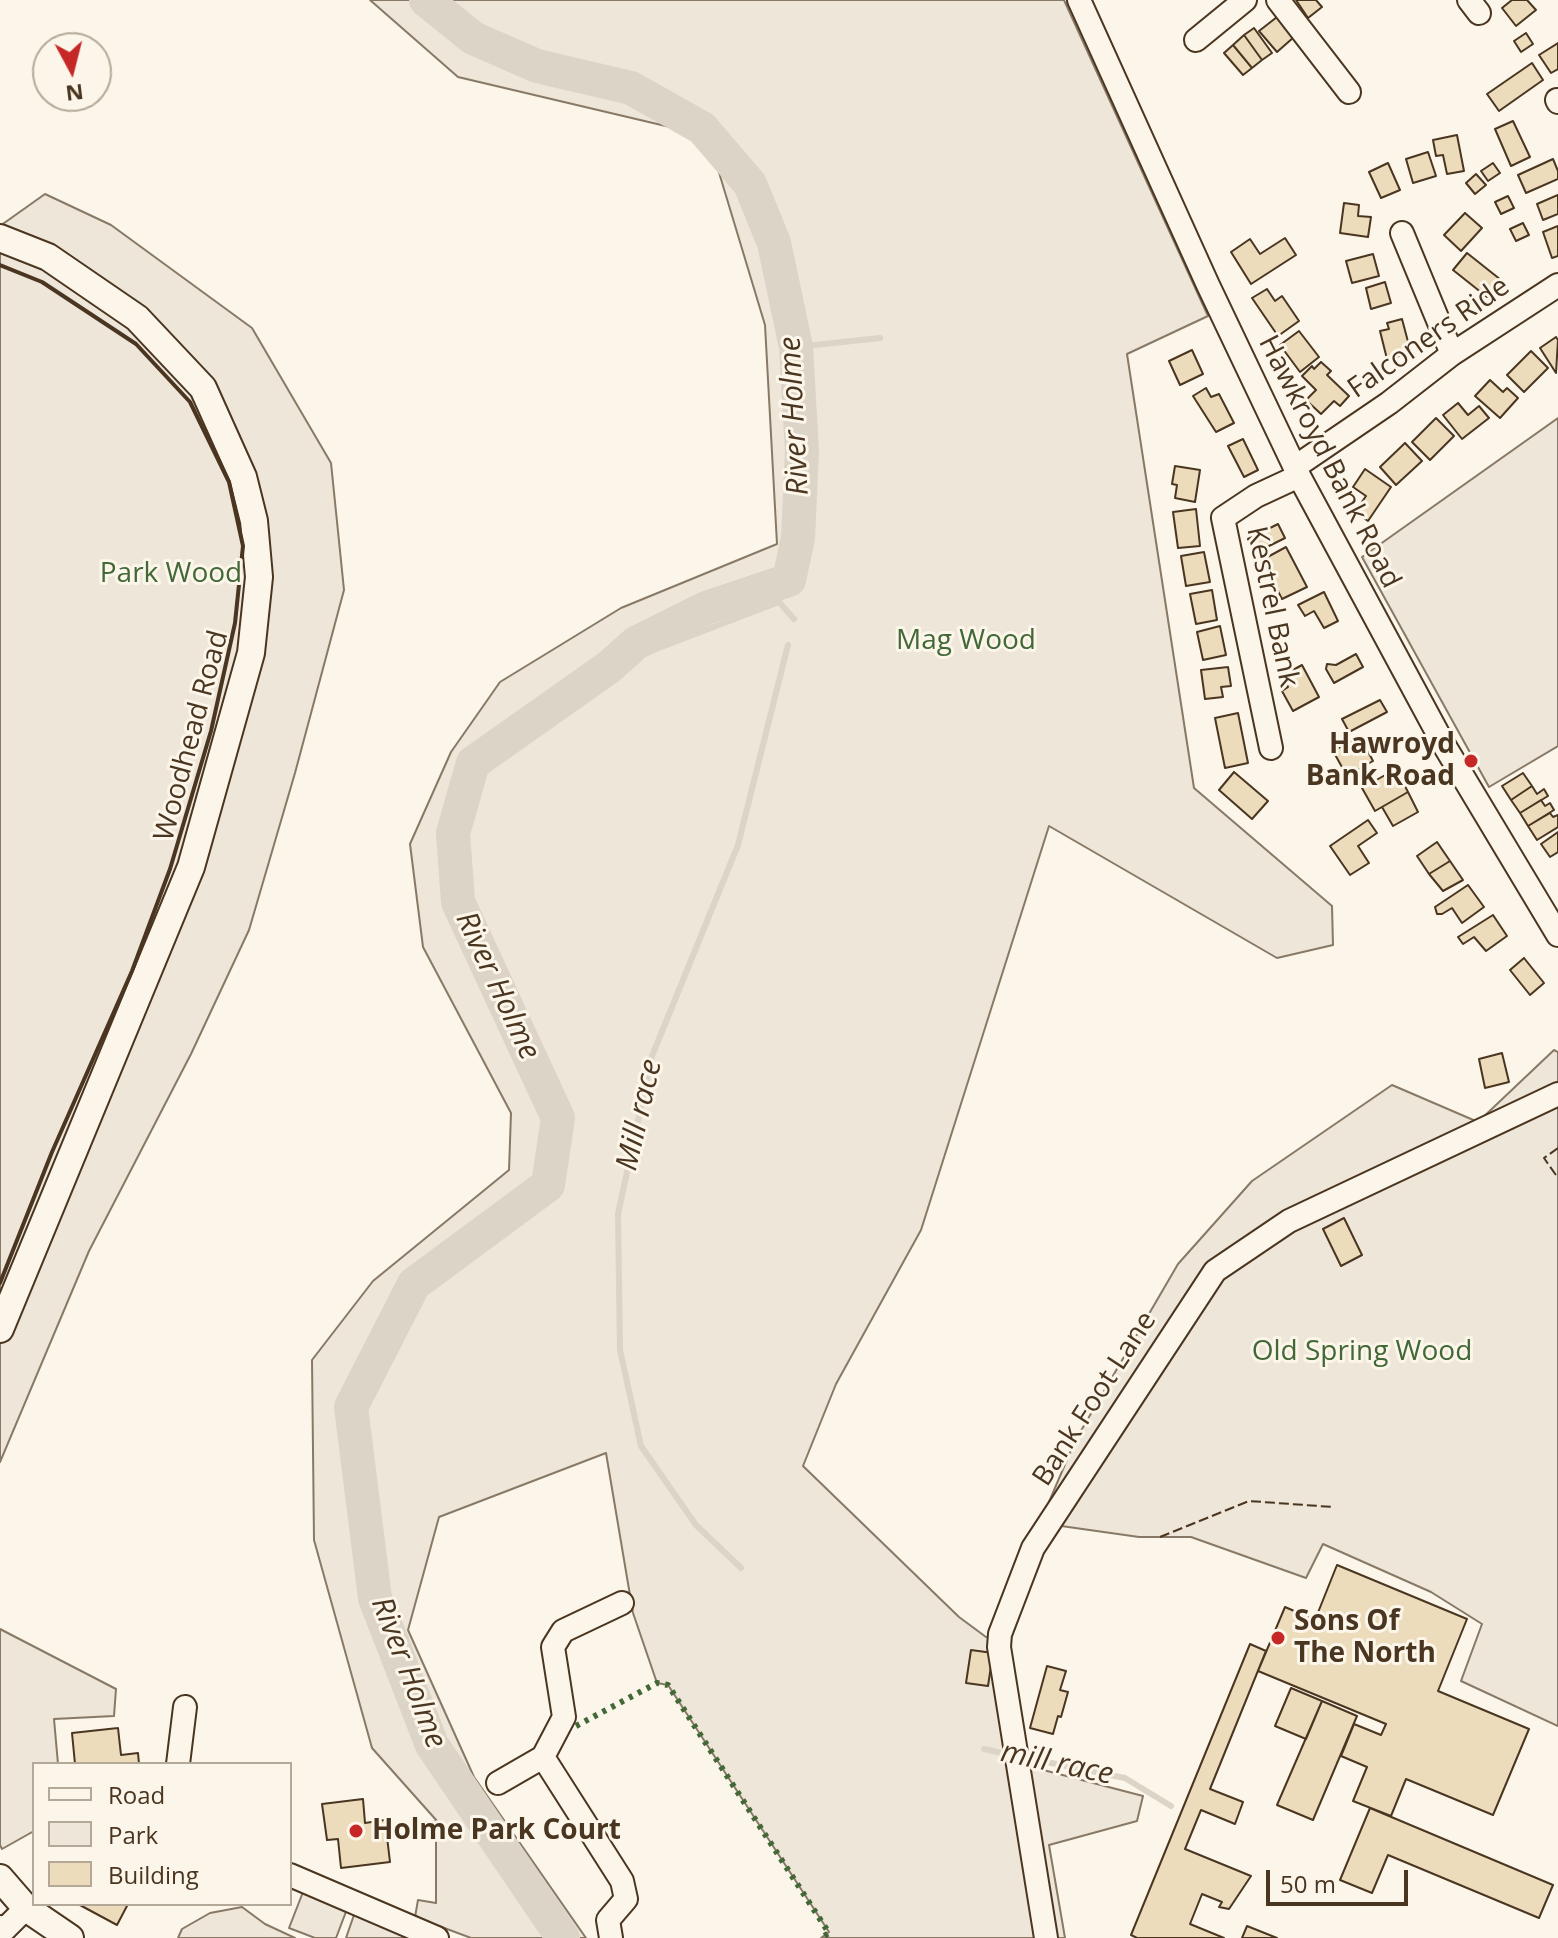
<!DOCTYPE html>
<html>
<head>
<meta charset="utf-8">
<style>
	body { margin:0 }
	#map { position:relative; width:1558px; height:1938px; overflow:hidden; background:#fbf6e9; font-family:"Open Sans",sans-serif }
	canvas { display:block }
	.legend { position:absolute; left:32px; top:1762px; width:260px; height:144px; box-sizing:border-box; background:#fbf6e9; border:2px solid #b4a999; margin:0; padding:10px 14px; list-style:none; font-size:24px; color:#4a3520 }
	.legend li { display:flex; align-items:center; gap:16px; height:40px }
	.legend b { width:40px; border:2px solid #b4a999 }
	.north { position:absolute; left:32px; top:32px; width:80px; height:80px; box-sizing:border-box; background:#fbf6e9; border:2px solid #b4a999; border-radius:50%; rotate:173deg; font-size:22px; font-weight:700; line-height:32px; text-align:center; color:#4a3520 }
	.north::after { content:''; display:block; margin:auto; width:28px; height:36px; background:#c62828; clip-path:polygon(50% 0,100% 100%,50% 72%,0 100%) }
	.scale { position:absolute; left:1266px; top:1870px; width:142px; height:36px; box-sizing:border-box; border:4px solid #4a3520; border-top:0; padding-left:10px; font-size:24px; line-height:28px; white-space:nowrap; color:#4a3520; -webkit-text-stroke:6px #fbf6e9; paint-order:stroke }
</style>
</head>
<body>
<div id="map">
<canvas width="1558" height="1938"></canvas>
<ul class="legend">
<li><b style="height:10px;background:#fbf6e9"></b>Road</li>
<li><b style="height:22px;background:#ede6d9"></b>Park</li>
<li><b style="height:22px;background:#ecdcbc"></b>Building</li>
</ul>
<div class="north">N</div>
<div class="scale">50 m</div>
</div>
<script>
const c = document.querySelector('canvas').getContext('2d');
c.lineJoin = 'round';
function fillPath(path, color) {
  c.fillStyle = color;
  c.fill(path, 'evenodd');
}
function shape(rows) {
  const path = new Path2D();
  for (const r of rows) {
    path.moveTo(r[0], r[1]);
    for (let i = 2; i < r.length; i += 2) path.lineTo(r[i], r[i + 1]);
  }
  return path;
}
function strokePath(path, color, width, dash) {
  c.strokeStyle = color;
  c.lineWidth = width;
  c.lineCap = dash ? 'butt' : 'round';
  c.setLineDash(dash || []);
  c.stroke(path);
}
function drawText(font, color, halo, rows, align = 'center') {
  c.font = font + ' "Open Sans",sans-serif';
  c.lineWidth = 6;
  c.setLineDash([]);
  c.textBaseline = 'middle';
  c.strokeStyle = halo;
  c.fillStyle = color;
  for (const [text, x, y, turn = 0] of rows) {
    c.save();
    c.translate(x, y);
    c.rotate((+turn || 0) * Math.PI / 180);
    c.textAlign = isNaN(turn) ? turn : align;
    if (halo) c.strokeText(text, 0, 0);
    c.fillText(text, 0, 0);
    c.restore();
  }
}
const green = shape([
	[370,0,1064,0,1208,316,1127,354,1194,788,1332,906,1333,945,1277,958,1049,826,921,1230,836,1384,803,1466,959,1617,986,1637,1006,1638,1028,1766,1143,1796,1137,1821,1049,1845,1065,1938,821,1938,829,1932,668,1685,657,1683,633,1613,606,1453,439,1517,408,1630,474,1777,586,1938,471,1938,415,1917,418,1900,436,1903,436,1840,422,1834,425,1824,437,1821,372,1748,314,1540,312,1360,373,1281,509,1170,511,1113,423,947,410,844,451,752,500,682,621,608,777,544,765,325,708,136,458,77,370,0],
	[45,194,111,225,252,328,331,463,344,590,295,773,249,930,191,1054,89,1251,0,1462,0,226,45,194],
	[1558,418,1558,746,1489,787,1362,557,1558,418],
	[1554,1050,1558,1052,1558,1726,1461,1681,1482,1624,1431,1592,1323,1544,1306,1578,1191,1537,1139,1537,1040,1523,1075,1441,1178,1264,1252,1181,1392,1085,1478,1122,1554,1050],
	[0,1629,116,1689,114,1716,54,1719,58,1764,34,1764,34,1831,2,1849,0,1845,0,1629],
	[303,1892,347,1909,336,1938,315,1938,289,1928,303,1892],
	[242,1907,265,1924,295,1938,178,1938,182,1929,210,1913,242,1907],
	[355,1912,410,1934,409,1938,346,1938,355,1912]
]);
const stream = shape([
	[796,347,880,338],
	[609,667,779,602,794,619],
	[741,1568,696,1525,641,1446,620,1350,618,1214,652,1056,738,845,788,645],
	[984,1749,1011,1755],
	[1022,1757,1125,1778,1171,1806]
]);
const river = shape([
	[426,0,473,38,537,66,631,88,702,128,750,184,774,243,796,347,802,452,798,538,789,580,706,608,636,643,609,667,473,763,453,833,458,902,558,1118,548,1185,414,1284,351,1407,375,1598,432,1745,563,1938]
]);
const building = shape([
	[1296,0,1316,0,1322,7,1308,18,1296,0],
	[1512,0,1527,0,1536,10,1516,26,1502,8,1512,0],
	[1277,17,1294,37,1277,52,1259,31,1277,17],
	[1254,28,1272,53,1262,60,1244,35,1254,28],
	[1526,33,1533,44,1521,52,1514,41,1526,33],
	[1244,35,1262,60,1252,68,1233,45,1244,35],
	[1558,43,1558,69,1551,73,1539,55,1558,43],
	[1233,45,1252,68,1243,75,1224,53,1233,45],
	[1532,63,1543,80,1499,111,1487,94,1532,63],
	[1513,121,1530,157,1511,166,1495,129,1513,121],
	[1457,135,1464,171,1447,174,1443,155,1436,156,1433,140,1457,135],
	[1428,152,1436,176,1413,183,1406,159,1428,152],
	[1553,159,1558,171,1558,179,1526,193,1518,175,1553,159],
	[1388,163,1400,190,1381,198,1369,172,1388,163],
	[1493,163,1500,173,1488,181,1481,171,1493,163],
	[1476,174,1486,185,1475,194,1466,183,1476,174],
	[1558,195,1558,214,1543,220,1537,204,1558,195],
	[1508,196,1514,208,1501,214,1495,202,1508,196],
	[1344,203,1359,205,1358,216,1371,217,1368,237,1340,233,1344,203],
	[1465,213,1482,228,1461,251,1444,235,1465,213],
	[1523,223,1529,235,1516,241,1510,229,1523,223],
	[1558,226,1558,256,1552,258,1543,232,1558,226],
	[1285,238,1296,255,1251,284,1231,252,1250,239,1260,254,1285,238],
	[1467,253,1501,280,1487,297,1453,270,1467,253],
	[1373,254,1379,276,1352,283,1346,261,1373,254],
	[1385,282,1391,303,1371,309,1366,288,1385,282],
	[1267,289,1275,301,1282,296,1299,321,1278,336,1252,298,1267,289],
	[1402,319,1411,353,1387,359,1380,331,1389,329,1387,323,1402,319],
	[1299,331,1319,357,1300,372,1280,345,1299,331],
	[1556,337,1558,340,1556,373,1540,348,1556,337],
	[1192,350,1203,374,1180,385,1169,361,1192,350],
	[1531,351,1548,368,1524,392,1507,375,1531,351],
	[1321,362,1331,371,1327,375,1349,396,1340,406,1334,401,1321,414,1306,400,1316,390,1302,376,1312,366,1314,369,1321,362],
	[1490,380,1503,392,1507,388,1518,398,1500,418,1475,396,1490,380],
	[1206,388,1211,397,1219,394,1234,423,1216,432,1193,396,1206,388],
	[1458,403,1468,415,1479,406,1489,418,1462,439,1443,415,1458,403],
	[1436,418,1454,436,1430,460,1412,442,1436,418],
	[1243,439,1258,470,1244,477,1228,446,1243,439],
	[1405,443,1422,461,1396,485,1380,467,1405,443],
	[1175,466,1200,470,1195,502,1175,498,1177,485,1172,484,1175,466],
	[1365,469,1391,487,1368,521,1355,512,1366,496,1353,487,1365,469],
	[1196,509,1200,546,1178,548,1173,512,1196,509],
	[1278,524,1285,538,1255,553,1248,539,1278,524],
	[1286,547,1307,587,1282,599,1262,560,1286,547],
	[1204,552,1210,582,1186,586,1181,556,1204,552],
	[1212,590,1217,620,1196,624,1190,594,1212,590],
	[1324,592,1338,621,1324,628,1314,611,1305,616,1298,605,1324,592],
	[1220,626,1226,655,1203,660,1197,632,1220,626],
	[1356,654,1363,667,1334,683,1326,669,1327,664,1336,665,1356,654],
	[1302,665,1319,697,1293,711,1282,691,1288,687,1282,676,1302,665],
	[1228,667,1231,686,1221,687,1223,697,1205,699,1201,670,1228,667],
	[1380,700,1387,712,1349,732,1342,719,1380,700],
	[1238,713,1248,763,1225,768,1215,718,1238,713],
	[1355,739,1359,747,1364,744,1373,761,1347,776,1333,751,1355,739],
	[1396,769,1408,792,1375,811,1362,788,1396,769],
	[1234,772,1268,801,1252,819,1219,790,1234,772],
	[1523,773,1532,786,1511,800,1502,786,1523,773],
	[1532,786,1537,794,1544,789,1548,796,1520,813,1511,800,1532,786],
	[1408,792,1418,812,1393,826,1382,807,1408,792],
	[1541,800,1545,806,1550,803,1554,810,1528,826,1520,813,1541,800],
	[1550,813,1553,817,1558,815,1558,827,1537,840,1528,826,1550,813],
	[1368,820,1377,833,1358,846,1369,863,1350,875,1330,846,1368,820],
	[1558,832,1558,852,1550,857,1541,844,1558,832],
	[1437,842,1450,861,1429,874,1417,856,1437,842],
	[1450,861,1463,880,1443,891,1429,874,1450,861],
	[1468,885,1484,907,1462,923,1452,908,1442,914,1437,914,1435,907,1468,885],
	[1493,915,1507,936,1486,951,1474,937,1463,944,1458,937,1493,915],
	[1524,958,1544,983,1530,995,1510,970,1524,958],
	[1502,1053,1509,1082,1485,1088,1479,1059,1502,1053],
	[1344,1218,1362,1255,1341,1266,1323,1229,1344,1218],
	[1337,1565,1467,1619,1438,1691,1529,1729,1493,1815,1406,1779,1391,1816,1353,1801,1367,1767,1341,1756,1354,1724,1381,1735,1386,1724,1258,1671,1285,1607,1315,1620,1337,1565],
	[1250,1644,1266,1651,1210,1789,1243,1802,1235,1824,1201,1810,1185,1849,1251,1876,1229,1909,1219,1907,1222,1902,1202,1894,1190,1924,1224,1938,1137,1938,1131,1935,1250,1644],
	[971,1650,993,1653,988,1686,966,1683,971,1650],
	[1047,1666,1066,1671,1060,1690,1068,1692,1061,1717,1058,1716,1053,1734,1030,1728,1047,1666],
	[1291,1688,1322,1701,1306,1739,1275,1726,1291,1688],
	[1322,1701,1357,1716,1313,1820,1277,1805,1322,1701],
	[118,1728,121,1755,138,1753,139,1764,75,1764,72,1733,118,1728],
	[363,1799,365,1823,385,1820,390,1862,341,1868,338,1839,327,1840,322,1804,363,1799],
	[1370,1808,1553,1885,1539,1918,1388,1855,1372,1893,1340,1880,1370,1808],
	[78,1904,128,1904,117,1925,78,1904],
	[1247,1926,1277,1938,1242,1938,1247,1926]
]);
const minor = shape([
	[1079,0,1208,285,1299,476,1444,745,1558,935],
	[1278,0,1349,92],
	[1469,0,1479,13],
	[1196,40,1245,0],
	[1557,100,1558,102],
	[1402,233,1452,354],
	[1295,467,1389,403,1452,354,1558,285],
	[1271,748,1223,518,1256,496,1299,476],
	[178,1764,185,1707],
	[498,1783,543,1757],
	[290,1875,437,1938],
	[0,1927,4,1930,26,1908],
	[611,1938,608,1920,626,1899,622,1881,543,1757,564,1717,553,1647,563,1631,622,1603],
	[1046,1938,999,1647,1000,1634,1033,1548,1215,1271,1289,1221,1558,1094]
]);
const major = shape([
	[0,238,48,257,137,318,203,388,243,477,254,521,259,577,251,653,191,867,0,1329],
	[0,1878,26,1908,70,1938]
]);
const hedge = shape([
	[576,1726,657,1683,668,1685,829,1933,821,1938]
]);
const fence = shape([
	[1558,1148,1544,1158,1558,1178],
	[1160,1537,1249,1501,1333,1507]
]);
const wall = shape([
	[0,265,42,282,136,344,190,402,229,482,243,546,235,623,211,731,170,869,132,971,52,1152,0,1283]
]);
const markers = [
	[1471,761,8,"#c62828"],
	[1278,1638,8,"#c62828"],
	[356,1831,8,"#c62828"]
];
const streetNames = [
	["Falconers Ride",1429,338,-35],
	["Hawkroyd Bank Road",1329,462,63],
	["Kestrel Bank",1272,607,78],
	["Woodhead Road",192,736,-75],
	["Bank Foot Lane",1095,1399,-57]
];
const parkNames = [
	["Park Wood",171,574],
	["Mag Wood",966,641],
	["Old Spring Wood",1362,1352]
];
const poiNames = [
	["Hawroyd",1455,745,"right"],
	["Bank Road",1455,777,"right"],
	["Sons Of",1294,1622],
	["The North",1294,1654],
	["Holme Park Court",372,1831]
];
const waterNames = [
	["River Holme",795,416,-93],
	["River Holme",497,986,65],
	["Mill race",640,1115,-77],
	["River Holme",408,1673,69],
	["mill race",1057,1764,12]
];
fillPath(green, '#ede6d9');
strokePath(green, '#887966', 2);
strokePath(stream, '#dcd4c6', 6);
strokePath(river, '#dcd4c6', 34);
fillPath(building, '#ecdcbc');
strokePath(building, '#4a3520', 2);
strokePath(minor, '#4a3520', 26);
strokePath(major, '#4a3520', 30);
strokePath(minor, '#fbf6e9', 22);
strokePath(major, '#fbf6e9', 26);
strokePath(hedge, '#436837', 6, [4, 6]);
strokePath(fence, '#4a3520', 2, [10, 4]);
strokePath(wall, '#4a3520', 4);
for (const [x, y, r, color] of markers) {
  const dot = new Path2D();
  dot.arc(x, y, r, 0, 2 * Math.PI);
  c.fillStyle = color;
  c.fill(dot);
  strokePath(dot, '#fbf6e9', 3);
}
drawText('28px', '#4a3520', '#fbf6e9', streetNames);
drawText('28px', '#436837', '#fbf6e9', parkNames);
drawText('bold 28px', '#4a3520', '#fbf6e9', poiNames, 'left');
drawText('italic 30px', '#4a3520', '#fbf6e9', waterNames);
</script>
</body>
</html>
